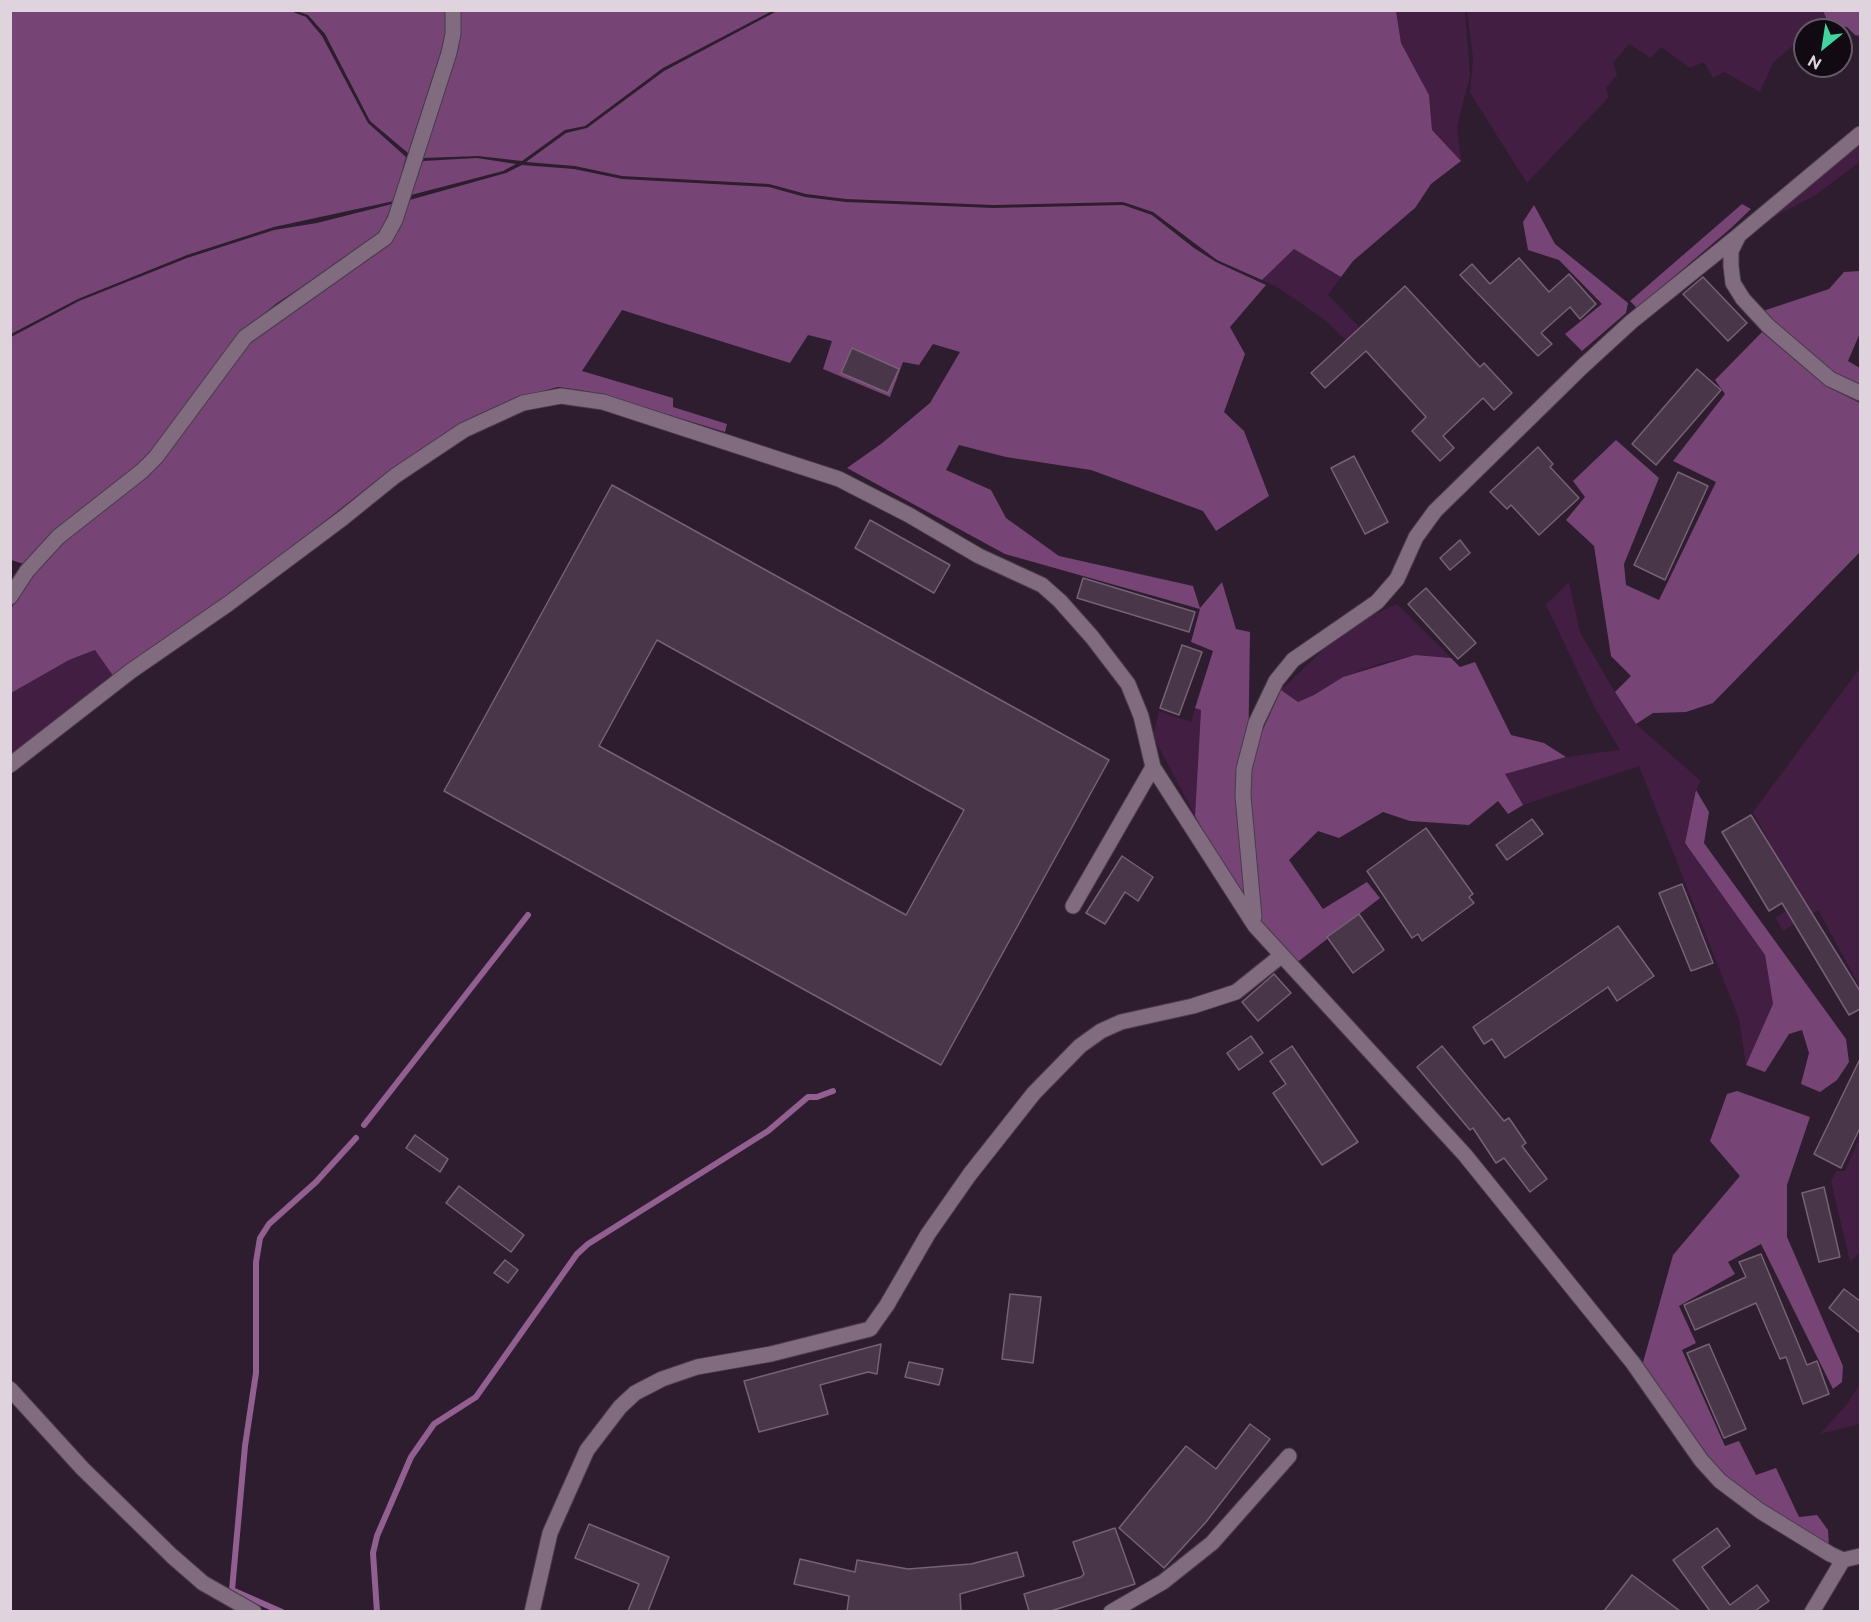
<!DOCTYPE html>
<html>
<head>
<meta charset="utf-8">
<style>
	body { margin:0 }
	#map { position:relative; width:1871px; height:1622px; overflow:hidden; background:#2e1d2e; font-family:Raleway,sans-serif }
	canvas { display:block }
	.frame { position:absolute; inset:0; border:12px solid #dfd3de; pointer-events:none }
	.north { position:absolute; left:1793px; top:18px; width:60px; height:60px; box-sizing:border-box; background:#120a12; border:2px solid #645a64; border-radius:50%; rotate:210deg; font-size:16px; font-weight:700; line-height:24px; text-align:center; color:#dfd3de }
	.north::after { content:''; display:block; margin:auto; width:21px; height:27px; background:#42d4a0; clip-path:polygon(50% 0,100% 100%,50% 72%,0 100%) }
</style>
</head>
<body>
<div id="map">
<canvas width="1871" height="1622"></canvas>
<div class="frame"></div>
<div class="north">N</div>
</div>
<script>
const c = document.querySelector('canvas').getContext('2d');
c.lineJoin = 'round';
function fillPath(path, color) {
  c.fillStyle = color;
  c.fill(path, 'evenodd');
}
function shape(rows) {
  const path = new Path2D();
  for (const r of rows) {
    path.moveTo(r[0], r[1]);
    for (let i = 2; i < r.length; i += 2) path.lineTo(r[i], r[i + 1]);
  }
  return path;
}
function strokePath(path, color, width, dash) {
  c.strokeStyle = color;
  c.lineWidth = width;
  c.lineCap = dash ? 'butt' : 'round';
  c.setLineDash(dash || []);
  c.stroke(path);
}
const green = shape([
	[1396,11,1465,11,1470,76,1457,127,1461,161,1432,130,1429,95,1401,43],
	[1467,11,1823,11,1831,29,1805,30,1805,35,1773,63,1760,92,1724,72,1713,78,1704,62,1690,68,1661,47,1651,58,1629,44,1613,63,1617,75,1606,88,1609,97,1527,183,1470,93,1473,58],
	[1860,141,1860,162,1814,196,1755,227],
	[1294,249,1341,277,1328,295,1361,329,1347,341,1325,320,1277,287,1262,280],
	[1569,582,1580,632,1615,692,1636,724,1701,781,1696,790,1685,843,1765,955,1773,1004,1746,1065,1739,1019,1639,766,1523,805,1504,774,1566,757,1620,750,1595,708,1546,605],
	[1397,604,1451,658,1415,655,1379,664,1343,677,1314,695,1297,702,1281,690,1329,644,1370,616],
	[96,650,114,677,11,761,11,693,69,660],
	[1860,668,1860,987,1818,910,1783,931,1776,918,1800,900,1753,812],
	[1195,708,1201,710,1195,816,1153,736,1159,711,1191,722],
	[1860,1137,1860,1253,1850,1262,1831,1181,1836,1171,1845,1171],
	[1860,1384,1860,1424,1820,1434,1847,1404]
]);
const forest = shape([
	[288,10,306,17,322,36,368,123,406,157,394,201,274,227,187,255,78,299,11,334,11,11],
	[779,10,1396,11,1401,43,1429,95,1432,130,1461,161,1431,184,1415,208,1353,261,1341,277,1294,249,1262,280,1217,260,1153,212,1123,202,993,205,846,199,806,194,769,184,622,176,575,166,526,162,566,133,587,128,664,71],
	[296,11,448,11,444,42,408,153,370,121,325,34,308,15],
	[458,11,772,11,663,68,585,126,565,130,522,161,478,156,423,158,456,53],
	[1823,11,1860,11,1860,36,1855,35,1847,27,1831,29],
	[477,158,516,164,503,171,411,195,423,161],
	[522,165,574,169,622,179,769,187,805,197,846,202,993,208,1123,205,1152,215,1194,248,1216,262,1266,285,1230,327,1245,354,1224,412,1244,431,1269,496,1216,531,1203,511,1091,470,1006,457,959,445,946,470,991,490,1006,518,1059,556,1193,586,1200,608,1222,582,1236,629,1250,632,1246,895,1240,895,1195,816,1201,710,1195,708,1213,651,1191,642,1200,609,1005,554,847,468,881,444,930,403,960,352,933,344,919,365,903,362,890,397,823,369,832,341,808,335,790,363,622,310,582,371,673,398,673,407,727,424,725,432,604,395,580,390,558,387,514,399,454,429,386,473,278,558,114,677,95,650,69,660,11,693,11,609,31,574,61,541,113,501,249,342,389,242,406,201,506,173],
	[392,204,382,230,376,238,277,303,236,337,152,454,46,539,24,564,11,560,11,337,79,301,187,258,274,230,317,223],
	[1742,204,1751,209,1730,229,1637,308,1630,301],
	[1534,205,1555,244,1628,303,1626,313,1582,351,1565,334,1602,304,1559,260,1528,250,1523,222],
	[1860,271,1860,333,1848,361,1860,368,1860,387,1833,374,1760,312,1829,289,1844,272],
	[1762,332,1826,386,1860,403,1860,552,1713,703,1686,712,1653,713,1636,724,1615,692,1631,676,1611,656,1594,546,1566,520,1585,497,1573,481,1616,440,1659,478,1624,564,1626,585,1659,600,1716,482,1673,461,1725,394,1715,380],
	[1415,655,1451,658,1460,667,1475,662,1511,735,1544,743,1566,757,1505,774,1523,805,1508,814,1498,801,1469,825,1410,821,1383,812,1339,838,1318,831,1289,860,1323,909,1367,882,1380,898,1295,964,1260,923,1248,791,1253,751,1281,690,1298,702,1314,695,1343,677],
	[1696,790,1709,812,1704,843,1846,1039,1849,1062,1837,1080,1820,1092,1801,1084,1809,1053,1802,1030,1789,1034,1765,1072,1746,1065,1773,1004,1765,955,1685,843],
	[1737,1091,1810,1117,1787,1185,1787,1237,1843,1366,1842,1382,1833,1389,1761,1244,1728,1262,1735,1274,1679,1306,1696,1343,1682,1350,1725,1446,1739,1441,1756,1475,1776,1468,1799,1517,1817,1515,1828,1530,1829,1547,1764,1506,1724,1477,1706,1457,1642,1366,1673,1255,1740,1176,1710,1141,1727,1094]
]);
const stream = shape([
	[364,1125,528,915],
	[282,1612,232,1590,245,1446,256,1373,256,1262,260,1238,269,1224,316,1182,356,1138],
	[377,1612,373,1553,377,1536,411,1457,434,1424,476,1397,577,1254,588,1244,768,1131,808,1097,817,1097,833,1091]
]);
const building = shape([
	[1519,258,1549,292,1569,274,1596,304,1580,319,1570,307,1541,333,1552,344,1538,356,1460,275,1472,264,1490,284,1519,258],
	[1703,277,1747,323,1728,341,1683,294,1703,277],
	[1405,286,1480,367,1484,363,1512,393,1494,410,1483,398,1443,436,1454,448,1440,461,1412,431,1426,417,1366,351,1325,388,1311,373,1405,286],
	[852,348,899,369,888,393,841,373,852,348],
	[1697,369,1721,390,1656,465,1632,444,1697,369],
	[1538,447,1553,464,1550,467,1579,498,1539,535,1511,505,1507,509,1490,492,1538,447],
	[1354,456,1388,522,1365,534,1331,468,1354,456],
	[1678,472,1708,486,1665,580,1634,565,1678,472],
	[612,485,1109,760,941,1065,444,791,612,485],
	[657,640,964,810,906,915,599,746,657,640],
	[870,520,950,565,934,593,855,548,870,520],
	[1460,540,1470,553,1450,570,1440,558,1460,540],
	[1083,578,1195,612,1189,632,1077,598,1083,578],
	[1426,588,1476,643,1458,659,1408,604,1426,588],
	[1182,645,1202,652,1179,715,1160,708,1182,645],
	[1751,815,1860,991,1860,1009,1849,1015,1782,903,1769,911,1722,832,1751,815],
	[1532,819,1543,834,1507,860,1496,845,1532,819],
	[1426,828,1473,894,1469,897,1474,903,1422,941,1418,934,1412,938,1367,871,1426,828],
	[1122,856,1153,877,1138,901,1125,892,1105,924,1086,913,1122,856],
	[1682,884,1713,963,1691,971,1659,893,1682,884],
	[1359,914,1384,950,1353,973,1327,937,1359,914],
	[1618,926,1654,976,1617,1001,1608,987,1505,1058,1492,1039,1484,1044,1473,1027,1618,926],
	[1274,974,1291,993,1258,1021,1242,1002,1274,974],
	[1251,1036,1263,1053,1239,1070,1227,1053,1251,1036],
	[1292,1046,1358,1142,1322,1165,1273,1093,1286,1084,1270,1061,1292,1046],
	[1442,1046,1504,1121,1509,1118,1526,1143,1522,1146,1547,1179,1530,1192,1504,1158,1496,1163,1473,1128,1470,1130,1417,1067,1442,1046],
	[1860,1059,1860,1128,1841,1168,1814,1154,1860,1059],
	[415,1135,448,1159,440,1172,406,1148,415,1135],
	[459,1186,524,1235,511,1252,446,1203,459,1186],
	[1824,1187,1840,1257,1819,1262,1802,1193,1824,1187],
	[1761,1254,1807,1365,1817,1361,1829,1394,1803,1404,1786,1357,1780,1359,1756,1303,1695,1330,1684,1305,1746,1277,1739,1262,1761,1254],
	[505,1260,518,1270,508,1283,494,1273,505,1260],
	[1844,1289,1860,1301,1860,1333,1829,1308,1844,1289],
	[1010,1294,1041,1297,1033,1363,1002,1359,1010,1294],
	[881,1344,877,1374,868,1372,820,1385,828,1414,759,1432,744,1381,881,1344],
	[1709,1344,1746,1429,1724,1438,1687,1353,1709,1344],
	[909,1362,943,1369,939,1385,905,1377,909,1362],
	[1250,1424,1270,1439,1206,1522,1164,1568,1119,1528,1186,1446,1216,1469,1250,1424],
	[589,1524,669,1557,648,1611,628,1611,639,1584,575,1558,589,1524],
	[1115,1528,1135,1584,1051,1611,1029,1611,1024,1594,1081,1577,1084,1574,1073,1542,1115,1528],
	[1717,1528,1730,1546,1702,1567,1730,1605,1757,1585,1769,1601,1755,1611,1710,1611,1673,1560,1717,1528],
	[1017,1552,1024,1576,960,1594,961,1611,847,1611,849,1596,794,1584,800,1559,855,1572,857,1560,908,1569,971,1564,1017,1552],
	[1632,1575,1680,1611,1604,1611,1632,1575]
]);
const street = shape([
	[1860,134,1739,235,1731,251,1731,266,1733,283,1743,299,1768,326,1830,379,1860,393],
	[10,597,27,571,58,537,142,471,156,457,245,337,385,238,395,220,449,53,453,34,453,10],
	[10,765,131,671,228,604,343,518,395,476,464,430,523,403,561,396,603,402,839,479,909,515,979,556,1042,585,1060,601,1092,637,1128,684,1141,716,1153,767,1255,926,1465,1155,1633,1363,1701,1460,1720,1481,1760,1511,1830,1554,1843,1560,1860,1556],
	[1073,906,1153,767],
	[1254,917,1243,796,1244,769,1256,723,1276,681,1293,660,1377,602,1397,579,1416,537,1435,511,1582,367,1631,322,1739,235],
	[10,1389,82,1468,172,1556,203,1583,254,1612],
	[532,1612,550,1533,587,1450,620,1407,635,1393,662,1379,697,1367,771,1354,870,1329,887,1305,928,1234,970,1174,1034,1093,1080,1046,1101,1031,1121,1022,1193,1006,1236,992,1281,956],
	[1111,1612,1163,1582,1212,1543,1289,1456],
	[1812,1612,1843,1560]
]);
fillPath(green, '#421e42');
fillPath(forest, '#764575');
strokePath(stream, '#915f90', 6);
fillPath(building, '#493648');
strokePath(building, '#766175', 1.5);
strokePath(street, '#4a3b4a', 17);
strokePath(street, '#806b7f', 15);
</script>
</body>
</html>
